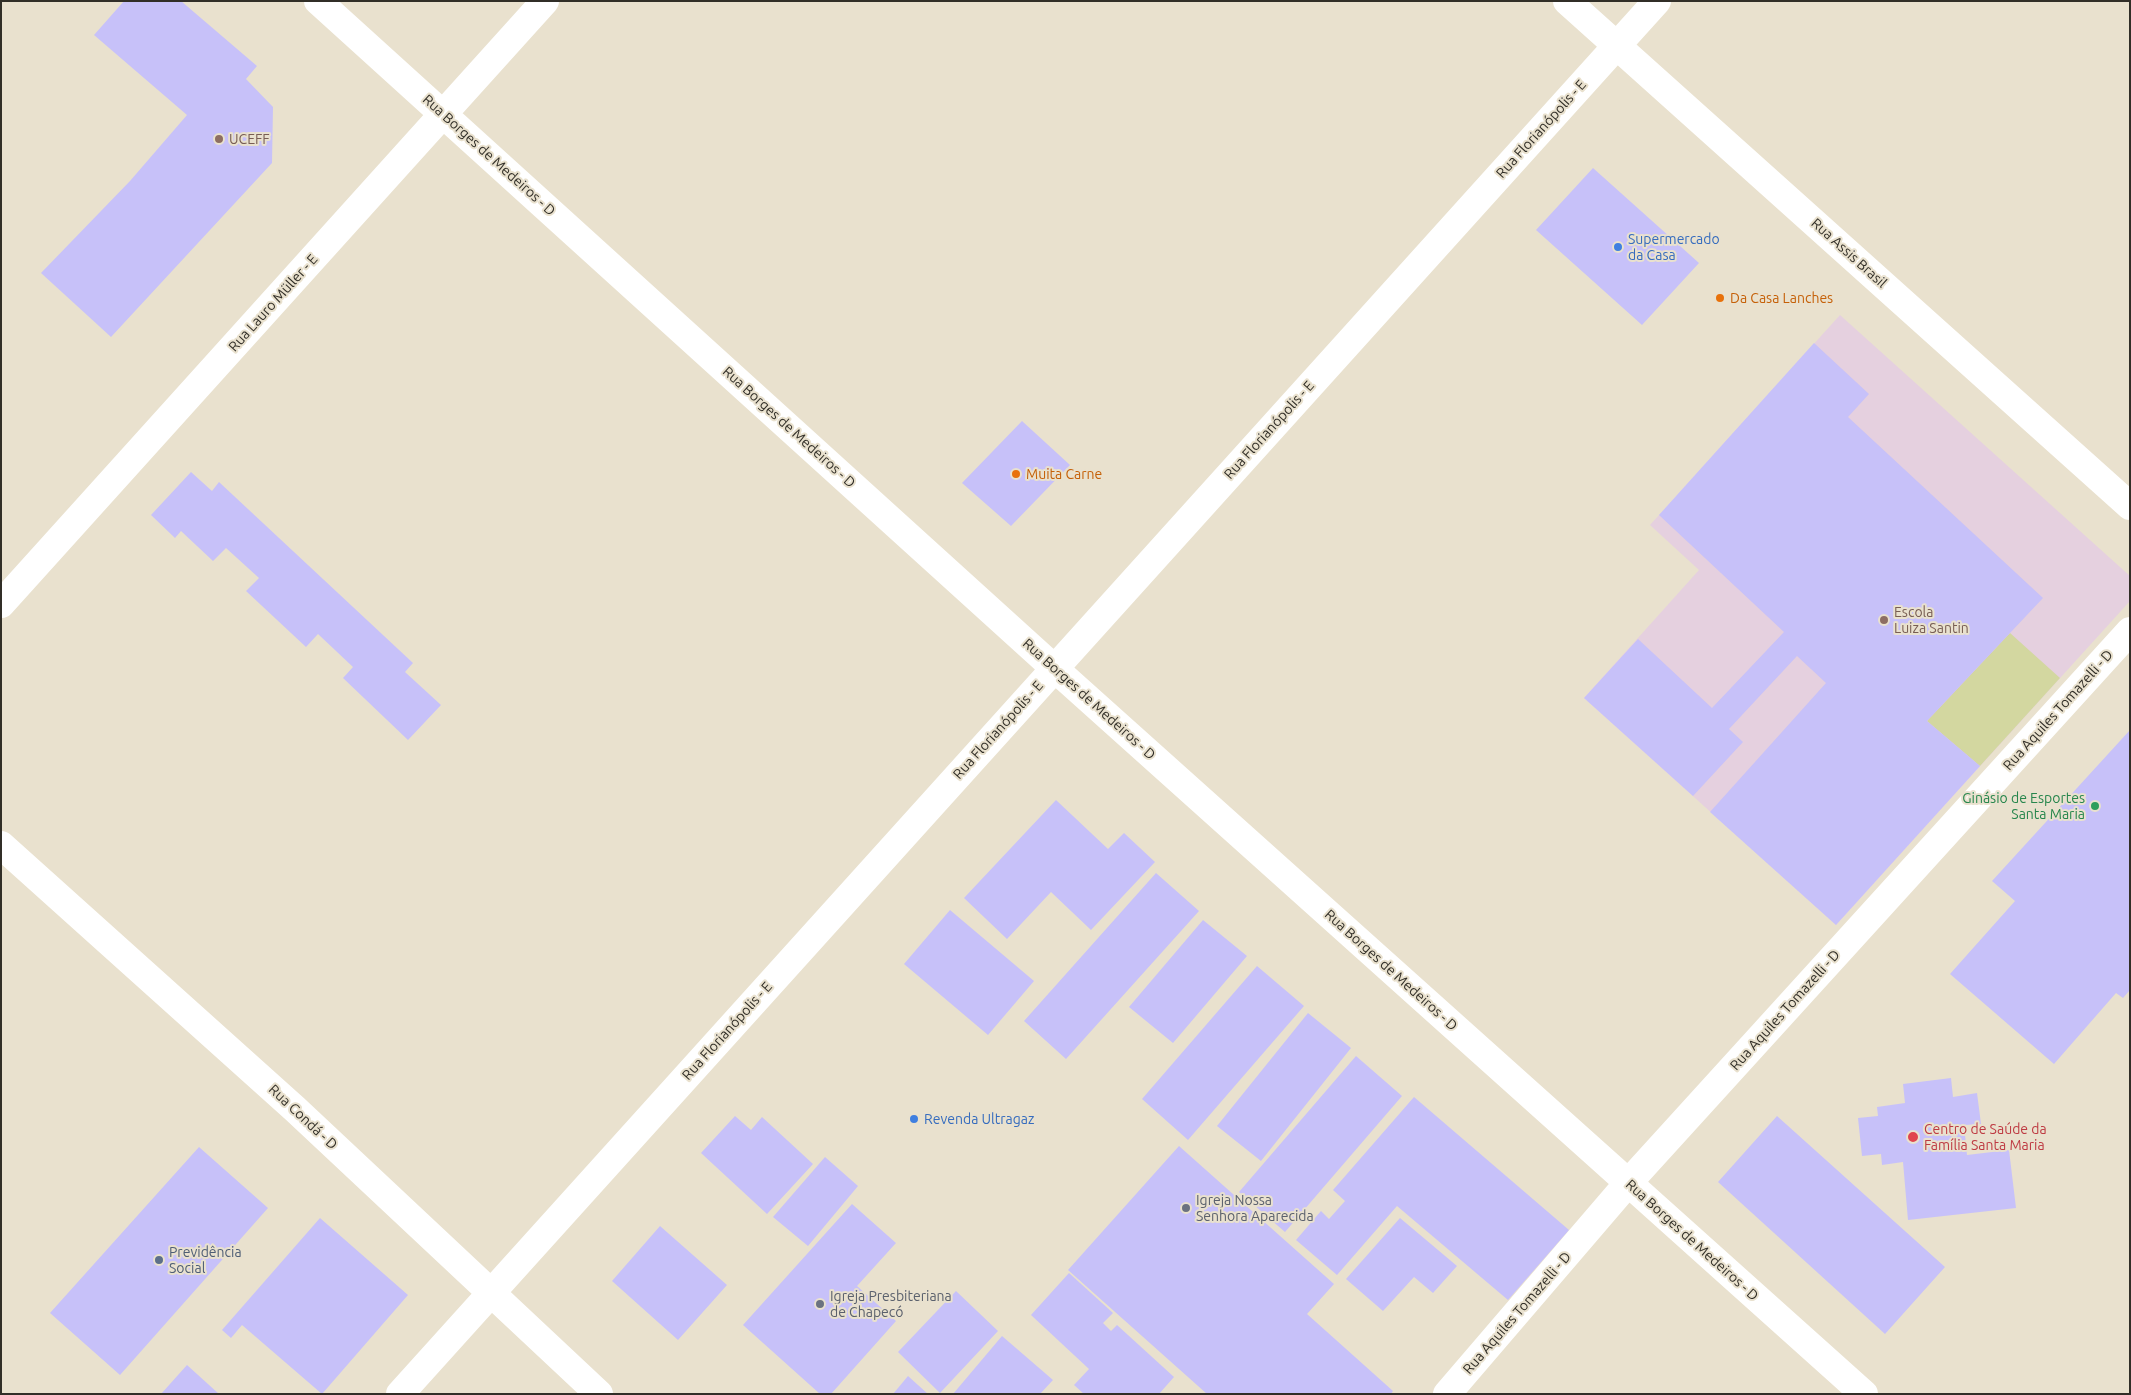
<!DOCTYPE html>
<html>
<head>
<meta charset="utf-8">
<style>
	body { margin:0 }
	#map { position:relative; width:2131px; height:1395px; overflow:hidden; background:#e9e1ce; font-family:Ubuntu,sans-serif }
	canvas { display:block }
	.frame { position:absolute; inset:0; border:2px solid #312e27; pointer-events:none }
</style>
</head>
<body>
<div id="map">
<canvas width="2131" height="1395"></canvas>
<div class="frame"></div>
</div>
<script>
const c = document.querySelector('canvas').getContext('2d');
c.lineJoin = 'round';
function fillPath(path, color) {
  c.fillStyle = color;
  c.fill(path, 'evenodd');
}
function shape(rows) {
  const path = new Path2D();
  for (const r of rows) {
    path.moveTo(r[0], r[1]);
    for (let i = 2; i < r.length; i += 2) path.lineTo(r[i], r[i + 1]);
  }
  return path;
}
function strokePath(path, color, width, dash) {
  c.strokeStyle = color;
  c.lineWidth = width;
  c.lineCap = dash ? 'butt' : 'round';
  c.setLineDash(dash || []);
  c.stroke(path);
}
function drawText(font, color, halo, rows, align = 'center') {
  c.font = font + ' Ubuntu,sans-serif';
  c.lineWidth = 4;
  c.setLineDash([]);
  c.textBaseline = 'middle';
  c.strokeStyle = halo;
  c.fillStyle = color;
  for (const [text, x, y, turn = 0] of rows) {
    c.save();
    c.translate(x, y);
    c.rotate((+turn || 0) * Math.PI / 180);
    c.textAlign = isNaN(turn) ? turn : align;
    if (halo) c.strokeText(text, 0, 0);
    c.fillText(text, 0, 0);
    c.restore();
  }
}
const education = shape([
	[1840,315,2130,576,2130,601,1836,925,1584,698,1699,570,1650,525]
]);
const green = shape([
	[2010,633,2060,678,1980,766,1927,721]
]);
const building = shape([
	[124,1,181,1,257,66,246,79,273,107,272,163,111,337,41,273,130,181,187,115,94,35],
	[1593,168,1699,263,1642,325,1536,230],
	[1814,343,1869,394,1848,417,2043,598,1927,721,1980,766,1836,925,1710,812,1826,683,1797,656,1729,729,1743,742,1693,796,1584,698,1638,639,1712,708,1784,632,1659,515],
	[1022,421,1070,465,1011,526,962,483],
	[191,472,212,491,219,482,413,663,405,672,441,705,408,740,343,678,353,667,318,634,306,647,246,591,259,578,226,548,213,561,181,531,175,538,151,515],
	[2130,730,2130,990,2123,998,2116,993,2054,1064,1950,974,2015,901,1992,881],
	[1056,800,1108,849,1124,833,1155,862,1091,930,1051,892,1007,939,964,898],
	[1156,873,1199,911,1066,1059,1024,1021],
	[950,910,1034,981,988,1035,904,964],
	[1203,920,1247,956,1173,1043,1129,1007],
	[1257,966,1304,1006,1188,1140,1142,1099],
	[1308,1013,1351,1048,1261,1161,1217,1126],
	[1356,1056,1402,1096,1285,1232,1239,1192],
	[1951,1078,1953,1097,1977,1093,1981,1124,1964,1125,1967,1155,2009,1150,2016,1208,1908,1220,1903,1162,1882,1165,1881,1154,1862,1156,1858,1118,1878,1116,1877,1107,1905,1103,1903,1084],
	[1414,1097,1569,1230,1508,1300,1397,1206,1337,1275,1296,1240,1321,1211,1329,1219,1345,1201,1333,1190],
	[735,1116,751,1130,762,1117,813,1164,767,1214,701,1153],
	[1777,1116,1945,1267,1885,1334,1718,1182],
	[1179,1146,1334,1284,1307,1314,1393,1391,1391,1394,1207,1394,1068,1270],
	[199,1147,268,1208,120,1375,50,1313],
	[825,1157,858,1186,808,1246,773,1217],
	[852,1204,896,1243,857,1286,896,1321,831,1394,820,1394,743,1325],
	[320,1218,408,1295,322,1394,242,1325,231,1338,222,1330],
	[1400,1218,1457,1266,1433,1293,1414,1277,1383,1311,1346,1279],
	[660,1226,727,1285,678,1340,612,1281],
	[1069,1273,1113,1313,1103,1323,1111,1331,1117,1325,1174,1377,1159,1394,1084,1394,1074,1385,1089,1369,1031,1315],
	[956,1291,998,1331,940,1393,898,1352],
	[1002,1336,1053,1380,1040,1394,953,1394],
	[187,1365,219,1394,161,1394],
	[908,1376,928,1394,893,1394]
]);
const minor = shape([
	[318,1,1054,668,1864,1394],
	[1567,1,2130,506],
	[1,604,545,1],
	[1,845,295,1109,599,1394],
	[400,1394,1657,1],
	[1447,1394,1628,1183,2130,631]
]);
const markers = [
	[219,139,5,"#8d6e63"],
	[1618,247,5,"#3f7fe0"],
	[1720,298,5,"#e8710a"],
	[1016,474,5,"#e8710a"],
	[1884,620,5,"#8d6e63"],
	[2095,806,5,"#2e9e5b"],
	[914,1119,5,"#3f7fe0"],
	[1913,1137,6,"#e0444e"],
	[1186,1208,5,"#6b7280"],
	[159,1260,5,"#5c6f8a"],
	[820,1304,5,"#6b7280"]
];
const streetNames = [
	["Rua Florianópolis - E",1541,129,-48],
	["Rua Borges de Medeiros - D",489,155,42],
	["Rua Assis Brasil",1849,253,42],
	["Rua Lauro Müller - E",273,303,-48],
	["Rua Borges de Medeiros - D",789,427,42],
	["Rua Florianópolis - E",1269,430,-48],
	["Rua Borges de Medeiros - D",1089,699,42],
	["Rua Aquiles Tomazelli - D",2058,710,-48],
	["Rua Florianópolis - E",998,730,-48],
	["Rua Borges de Medeiros - D",1391,970,42],
	["Rua Aquiles Tomazelli - D",1785,1010,-48],
	["Rua Florianópolis - E",727,1031,-48],
	["Rua Condá - D",303,1117,43],
	["Rua Borges de Medeiros - D",1692,1240,42],
	["Rua Aquiles Tomazelli - D",1517,1313,-49]
];
const educationNames = [
	["UCEFF",229,139],
	["Escola",1894,612],
	["Luiza Santin",1894,628]
];
const shopNames = [
	["Supermercado",1628,239],
	["da Casa",1628,255],
	["Revenda Ultragaz",924,1119]
];
const foodNames = [
	["Da Casa Lanches",1730,298],
	["Muita Carne",1026,474]
];
const leisureNames = [
	["Ginásio de Esportes",2085,798],
	["Santa Maria",2085,814]
];
const healthNames = [
	["Centro de Saúde da",1924,1129],
	["Família Santa Maria",1924,1145]
];
const worshipNames = [
	["Igreja Nossa",1196,1200],
	["Senhora Aparecida",1196,1216],
	["Igreja Presbiteriana",830,1296],
	["de Chapecó",830,1312]
];
const serviceNames = [
	["Previdência",169,1252],
	["Social",169,1268]
];
fillPath(education, '#e5d0df');
fillPath(green, '#d3d7a0');
fillPath(building, '#c7c1f9');
strokePath(minor, '#fff', 28);
for (const [x, y, r, color] of markers) {
  const dot = new Path2D();
  dot.arc(x, y, r, 0, 2 * Math.PI);
  c.fillStyle = color;
  c.fill(dot);
  strokePath(dot, '#e9e1ce', 2);
}
drawText('14px', '#312e27', '#e9e1ce', streetNames);
drawText('14px', '#785e54', '#e9e1ce', educationNames, 'left');
drawText('14px', '#366cbe', '#e9e1ce', shopNames, 'left');
drawText('14px', '#c56008', '#e9e1ce', foodNames, 'left');
drawText('14px', '#27864d', '#e9e1ce', leisureNames, 'right');
drawText('14px', '#be3a42', '#e9e1ce', healthNames, 'left');
drawText('14px', '#5b616d', '#e9e1ce', worshipNames, 'left');
drawText('14px', '#4e5e75', '#e9e1ce', serviceNames, 'left');
</script>
</body>
</html>
